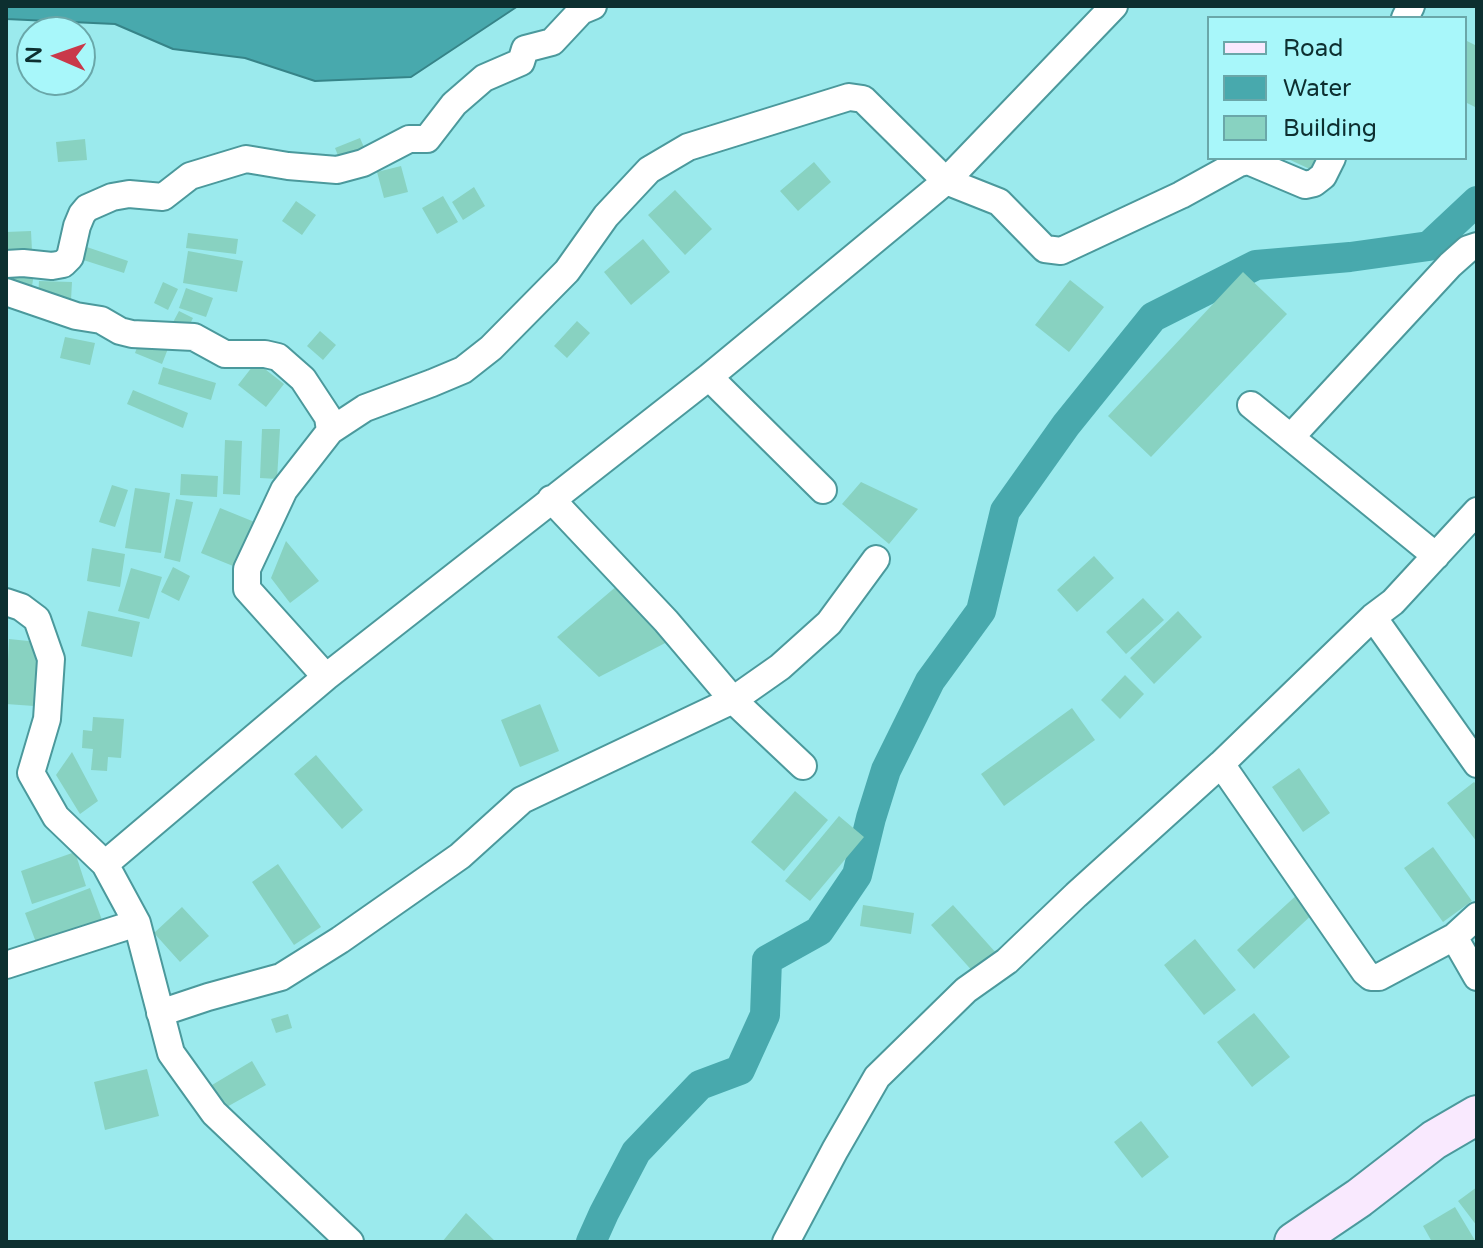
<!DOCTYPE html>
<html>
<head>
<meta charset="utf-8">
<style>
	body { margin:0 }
	#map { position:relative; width:1483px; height:1248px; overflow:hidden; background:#9beaed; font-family:"Varela Round",sans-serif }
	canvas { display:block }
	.frame { position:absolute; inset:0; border:8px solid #0d2f30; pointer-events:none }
	.legend { position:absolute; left:1207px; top:16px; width:260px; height:144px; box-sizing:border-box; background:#a8f7fa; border:2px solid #6aa7a9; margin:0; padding:10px 14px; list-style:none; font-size:24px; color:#0d2f30 }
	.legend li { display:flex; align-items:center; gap:16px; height:40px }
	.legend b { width:40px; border:2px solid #6aa7a9 }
	.north { position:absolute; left:16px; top:16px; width:80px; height:80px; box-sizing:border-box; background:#a8f7fa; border:2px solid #6aa7a9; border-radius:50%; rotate:272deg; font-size:22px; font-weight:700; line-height:32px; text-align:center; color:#0d2f30 }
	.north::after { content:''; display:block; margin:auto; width:28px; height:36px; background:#c9394a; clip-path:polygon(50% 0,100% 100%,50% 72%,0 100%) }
</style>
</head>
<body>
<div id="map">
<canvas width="1483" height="1248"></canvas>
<div class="frame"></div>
<ul class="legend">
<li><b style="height:10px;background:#f9e9fe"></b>Road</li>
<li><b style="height:22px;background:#48a9ad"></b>Water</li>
<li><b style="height:22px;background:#88d2c1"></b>Building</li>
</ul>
<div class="north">N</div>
</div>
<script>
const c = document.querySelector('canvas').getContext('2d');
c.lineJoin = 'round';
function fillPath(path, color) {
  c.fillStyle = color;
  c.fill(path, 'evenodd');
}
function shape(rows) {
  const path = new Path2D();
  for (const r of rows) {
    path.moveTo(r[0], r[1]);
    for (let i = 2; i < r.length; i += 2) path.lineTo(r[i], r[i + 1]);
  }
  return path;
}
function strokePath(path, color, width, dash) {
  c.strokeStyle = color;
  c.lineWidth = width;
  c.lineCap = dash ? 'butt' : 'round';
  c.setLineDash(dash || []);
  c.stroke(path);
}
const water = shape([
	[6,6,518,6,411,77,315,81,245,58,173,49,115,24,6,19,6,6]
]);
const canal = shape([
	[591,1242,604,1213,636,1152,700,1085,740,1070,765,1015,767,960,819,931,857,875,871,818,886,770,930,681,981,611,1005,511,1066,425,1153,317,1256,265,1350,257,1429,246,1477,201]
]);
const building = shape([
	[1465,40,1477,46,1477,108,1465,102],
	[360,138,366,152,341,163,335,148],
	[85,139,87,160,58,162,56,142],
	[1286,158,1320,158,1314,171],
	[814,162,831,182,798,211,780,191],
	[401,166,408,192,384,198,377,172],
	[474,187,485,206,463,220,452,202],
	[675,190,712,229,685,255,648,215],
	[443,196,458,222,437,234,422,208],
	[296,201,316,215,302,235,282,221],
	[31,231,32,251,6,251,6,232],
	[188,233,238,239,236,254,186,248],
	[643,239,670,272,631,305,604,272],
	[78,244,128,261,124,273,74,257],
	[188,251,243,261,237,292,183,283],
	[6,269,34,273,31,293,6,289],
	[1243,272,1287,314,1151,457,1108,416],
	[1070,280,1104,307,1069,352,1035,325],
	[39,281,72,282,71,300,38,298],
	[163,282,178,289,168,310,154,303],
	[186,288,213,298,206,317,179,308],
	[179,311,193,318,185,334,171,326],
	[577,321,590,333,567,358,554,346],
	[320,331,336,345,323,360,307,346],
	[141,336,169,346,162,364,135,353],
	[65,337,95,343,90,365,60,358],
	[256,362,284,384,266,407,238,385],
	[163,367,216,383,211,400,158,384],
	[133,390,188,413,183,428,127,404],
	[262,429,280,429,277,479,260,478],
	[225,440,242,441,240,495,223,494],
	[181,474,218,476,217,497,180,495],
	[861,482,918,509,889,544,842,504],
	[112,485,128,490,115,527,99,522],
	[135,488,170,493,161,553,125,548],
	[176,499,193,502,180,562,164,558],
	[220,508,257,523,238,568,201,553],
	[286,541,319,581,290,603,271,578],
	[92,548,125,554,120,587,87,581],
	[1094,556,1114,578,1077,612,1057,590],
	[173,567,190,576,179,601,161,592],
	[131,568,162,577,149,619,118,611],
	[618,585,673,639,599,677,557,637],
	[1143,598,1164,620,1126,654,1106,632],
	[88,611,140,622,132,657,81,646],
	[1178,611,1202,637,1154,684,1130,658],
	[9,639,38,642,34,706,6,704],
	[1125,675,1144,694,1120,719,1101,700],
	[540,704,559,751,520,767,501,720],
	[1072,708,1095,740,1004,806,981,774],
	[93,717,124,719,121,758,108,757,107,771,91,770,93,749,82,748,83,730,92,731],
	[72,752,98,801,80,814,56,775],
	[316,755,363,810,342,829,294,774],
	[1299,768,1330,813,1303,832,1272,787],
	[1474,782,1477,785,1477,842,1447,803],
	[795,791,828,820,784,871,751,842],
	[839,816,864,837,810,901,785,881],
	[1433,847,1472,901,1443,922,1404,868],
	[75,852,86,886,32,904,21,871],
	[278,864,321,927,294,945,252,882],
	[90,888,102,920,37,945,25,913],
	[1300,892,1317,910,1254,969,1237,950],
	[863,905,914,913,911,934,860,926],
	[953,905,997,954,975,974,931,925],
	[182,907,209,936,180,962,154,933],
	[1195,939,1236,990,1204,1015,1164,965],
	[1254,1013,1290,1057,1252,1087,1217,1042],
	[288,1014,292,1028,276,1033,271,1019],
	[252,1061,266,1085,225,1108,212,1085],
	[147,1069,159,1116,105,1130,94,1082],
	[1141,1121,1169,1157,1142,1178,1114,1142],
	[1477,1187,1477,1226,1458,1201],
	[1455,1207,1476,1242,1432,1242,1423,1226],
	[466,1213,496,1242,442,1242]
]);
const street = shape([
	[1405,18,1411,6],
	[6,264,23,263,52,266,63,264,70,257,77,226,82,214,87,208,112,197,129,194,163,197,190,176,246,159,288,166,337,170,363,163,409,139,427,139,454,104,484,78,521,62,525,49,552,42,581,11,593,6],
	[6,292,76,316,101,320,120,331,132,334,194,337,225,354,265,354,278,357,303,379,328,417,330,431],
	[709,377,823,490],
	[1251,405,1436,556],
	[1291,437,1450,265,1468,249,1477,246],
	[551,499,666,621,733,700,803,766],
	[6,602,21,607,37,619,51,659,47,719,31,773,56,817,105,864,137,923,171,1053,214,1113,350,1242],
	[1373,617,1477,764],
	[326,677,247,589,247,569,284,490,330,431,365,408,432,383,463,370,491,348,567,271,606,216,649,170,688,147,849,97,863,99,946,181,999,202,1045,249,1061,251,1181,195,1239,163,1248,161,1305,185,1314,183,1323,176,1332,158],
	[1221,764,1365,972,1371,977,1379,977,1454,937,1477,916],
	[105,864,326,677,709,377,946,181,1114,6],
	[1454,937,1477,977],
	[6,965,137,923],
	[160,1013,208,997,281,977,340,940,460,856,522,800,733,700,780,667,829,623,876,559],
	[786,1242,835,1150,877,1077,966,990,1007,961,1076,895,1221,764,1373,617,1393,602,1477,511]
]);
const secondary = shape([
	[1294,1242,1359,1198,1434,1140,1477,1115]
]);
fillPath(water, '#48a9ad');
strokePath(water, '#368488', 2);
strokePath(canal, '#48a9ad', 30);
fillPath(building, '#88d2c1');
strokePath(street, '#4b999c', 30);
strokePath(secondary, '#4b999c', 42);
strokePath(street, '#fff', 26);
strokePath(secondary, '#f9e9fe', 38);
</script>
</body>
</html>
